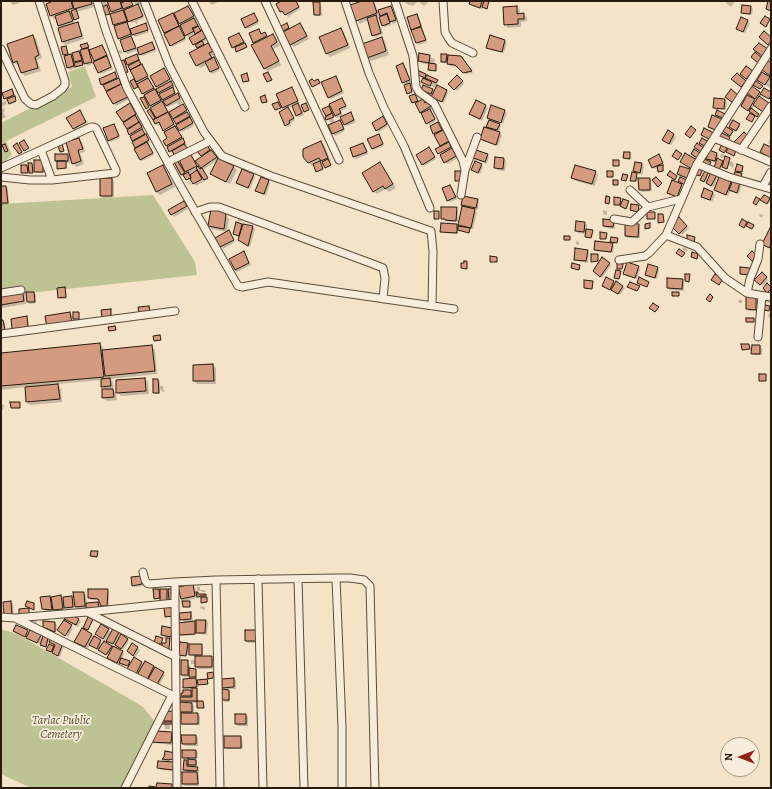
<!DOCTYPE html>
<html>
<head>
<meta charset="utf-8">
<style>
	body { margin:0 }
	#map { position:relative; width:772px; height:789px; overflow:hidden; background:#f5e3c7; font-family:Alegreya,serif }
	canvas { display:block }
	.frame { position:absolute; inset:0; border:2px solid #281b0b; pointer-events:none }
	.north { position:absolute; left:720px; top:737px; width:40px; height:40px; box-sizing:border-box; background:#f8eddb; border:1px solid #a59988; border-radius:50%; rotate:270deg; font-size:11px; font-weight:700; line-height:16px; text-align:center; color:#281b0b }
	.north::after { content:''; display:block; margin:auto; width:14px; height:18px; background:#8f2418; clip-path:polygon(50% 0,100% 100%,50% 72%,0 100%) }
</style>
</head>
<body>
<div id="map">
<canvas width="772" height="789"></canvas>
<div class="frame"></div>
<div class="north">N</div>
</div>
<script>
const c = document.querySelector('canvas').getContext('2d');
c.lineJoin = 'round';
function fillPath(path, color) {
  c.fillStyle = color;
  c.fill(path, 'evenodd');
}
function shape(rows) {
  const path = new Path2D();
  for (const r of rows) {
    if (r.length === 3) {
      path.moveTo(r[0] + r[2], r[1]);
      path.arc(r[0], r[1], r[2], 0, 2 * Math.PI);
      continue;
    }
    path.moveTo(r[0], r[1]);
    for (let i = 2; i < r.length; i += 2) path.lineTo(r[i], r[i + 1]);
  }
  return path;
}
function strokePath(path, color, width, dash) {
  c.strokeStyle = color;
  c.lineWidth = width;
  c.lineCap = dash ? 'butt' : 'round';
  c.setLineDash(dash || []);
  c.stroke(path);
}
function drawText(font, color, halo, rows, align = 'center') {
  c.font = font + ' Alegreya,serif';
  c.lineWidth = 3.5;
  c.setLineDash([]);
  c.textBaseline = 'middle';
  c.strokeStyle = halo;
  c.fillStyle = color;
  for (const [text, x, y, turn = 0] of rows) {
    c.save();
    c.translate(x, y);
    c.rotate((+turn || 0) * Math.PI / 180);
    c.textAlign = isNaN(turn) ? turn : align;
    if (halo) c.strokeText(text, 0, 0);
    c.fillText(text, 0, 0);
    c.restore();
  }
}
const green = shape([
	[85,66,96,97,6,141,12,155,1,165,1,123,72,87,68,72],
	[153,195,195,262,197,275,1,296,1,204],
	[1,629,17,634,130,699,143,707,156,723,121,788,31,788,1,774]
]);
const shadow = shape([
	[10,1,19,1,20,3,13,5],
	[56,1,92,1,94,7,77,12,79,19,75,20,72,17,75,24,77,23,80,26,84,39,66,45,63,42,59,29,62,28,59,26,57,18,54,19,51,16,47,4],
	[106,1,110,14,107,15,102,3],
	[108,1,131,1,133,7,136,6,133,1,139,1,140,5,138,5,140,7,144,18,137,21,138,23,136,24,135,22,131,23,127,19,128,23,126,23,128,25,130,30,145,24,147,26,149,32,135,37,131,32,132,36,131,37,133,39,137,50,152,44,154,46,156,51,142,56,140,54,138,50,127,54,125,52,121,40,119,38,116,27,114,25,111,15,114,14,112,12],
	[208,1,220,1,212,5],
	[283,1,296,1,300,9,288,17,284,12,283,13,281,11],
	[365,1,374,1,378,12,391,7,393,9,397,22,393,24,389,19,391,25,385,27,383,25,380,16,377,17,383,34,375,37,373,35,368,20,360,24,357,20],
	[404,1,418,1,413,6,407,4],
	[418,1,429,1,424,6],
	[471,1,489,1,487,9,483,8,482,9,472,6,470,4],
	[724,1,735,1,731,7],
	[319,3,321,5,322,16,317,16,315,14],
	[743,6,751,7,753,9,752,15,744,14,742,12],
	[188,7,195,19,194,19,201,32,202,32,204,33,208,40,203,43,205,46,208,44,211,47,215,55,212,56,215,61,220,70,212,74,210,72,207,65,200,68,197,65,198,49,194,44,191,38,196,35,195,33,188,37,186,35,182,25,175,14],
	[516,7,520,10,520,15,523,14,527,18,527,21,521,22,521,27,508,28,505,24],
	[173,14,175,16,186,40,172,47,171,45,160,21],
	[417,15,419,17,427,42,419,45,417,43,409,18],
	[255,16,259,23,248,29,246,27],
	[742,18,748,21,750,23,745,33,739,30],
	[300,24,303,27,309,39,294,47,290,44,285,32,284,30,287,25,290,30],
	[341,29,344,32,350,48,330,57,326,53],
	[259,30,262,35,265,33,268,37,273,35,276,38,280,46,273,49,281,65,268,71,264,68,255,44,254,42],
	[239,34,241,36,247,48,238,52,236,48,235,49,233,47],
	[33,36,36,39,42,58,37,60,41,71,25,76,22,73,19,65,17,65,14,62],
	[490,37,505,41,507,43,504,53,490,50,488,48],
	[381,38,385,41,389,55,371,61,368,58],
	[88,45,89,48,87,48,90,51,102,46,104,48,113,69,101,74,99,72,95,63,87,66,85,61,82,62,83,65,70,70,68,68,66,57,64,55,66,47,69,56,71,56,75,59,79,52,83,56,84,50,82,49],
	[90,52,91,52,96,62,93,63],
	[121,50,123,53,120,54,118,51],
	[446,55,448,57,463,60,473,73,466,74,458,67,450,66,448,63,442,63,442,62],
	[136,56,138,57,141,66,164,105,176,126,175,127,187,145,185,146,189,151,174,152,172,153,167,145,169,139,166,132,161,124,158,126,154,119,150,111,155,120,157,119,151,108,152,108,143,94,138,84,139,84,137,81,128,64],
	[429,56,432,58,435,59,434,64,437,65,436,71,429,70,430,65,421,63,419,61],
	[403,64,405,66,411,82,408,83,410,85,412,93,409,94,405,85,403,82],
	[164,69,166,71,172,81,171,82,175,87,172,88,176,94,177,94,179,96,182,100,181,100,182,103,179,105,177,103,168,107,166,105,159,93,158,88,151,77],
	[420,73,437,81,438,81,436,86,446,91,448,93,444,103,434,98,433,96,424,92,422,90,433,89,435,91,436,88,423,83,422,82,424,77],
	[762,73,771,80,769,83,771,84,771,89,760,81],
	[115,74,120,81,129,99,116,106,114,104,109,92,102,84],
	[335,77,337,79,344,93,331,99,329,97],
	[457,77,464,84,457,91,450,84],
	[291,88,293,90,299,103,297,104,300,106,304,115,299,117,297,115,293,106,288,108,290,110,295,120,290,123,291,126,288,127,286,125,286,110,283,107],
	[764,89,771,93,771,97,770,99,762,94,759,98,770,105,765,113,754,105,752,110,759,115,758,117,751,111,744,108,739,104,744,96,747,99,748,97,753,100,751,103,753,104,755,101,756,102,757,100,756,99,760,93,761,94],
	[12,90,16,97,15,97,16,102,11,104,9,100,6,101,7,104,1,107,1,103,7,100,5,98],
	[415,96,418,103,430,104,433,108,430,110,436,121,429,125,427,123,416,103,413,103,411,97],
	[342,99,347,108,341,111,343,117,351,113,352,115,356,122,347,126,345,124,341,116,337,118,335,116,330,105],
	[725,100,727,102,726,110,716,109,714,107],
	[476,101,486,106,488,108,482,121,472,116,470,114],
	[183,106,194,126,182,132,171,113],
	[131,107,137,116,138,115,148,134,145,129,142,130,150,142,148,144,154,155,142,161,140,159,137,149,133,143,135,142,128,131,129,130,117,112],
	[491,107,505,111,507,113,503,124,496,121,501,126,499,133,502,135,498,146,483,141,481,139,492,131,488,127,493,122,488,117],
	[4,108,5,111,3,112,6,117,1,119,1,109],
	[329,108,334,118,333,118,335,124,341,123,345,131,335,136,333,134,329,126,332,125,329,120,327,120,324,109],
	[80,112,88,124,75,131,73,129],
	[383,118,388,126,379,132,377,130],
	[730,119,740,126,737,131,727,123],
	[438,123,440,125,450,143,449,144,458,158,447,164,439,153,441,147,431,127],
	[113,125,115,127,120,138,111,142,109,140],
	[668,131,676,137,671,145,665,142],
	[378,135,380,137,384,146,374,150,372,148],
	[771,137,771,145,768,143],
	[79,139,82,142,85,152,80,153,84,164,76,167,73,163],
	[320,142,324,145,331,161,329,162,331,166,326,168,322,161,320,162,323,170,318,172,314,165,312,166,309,163],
	[363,144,365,146,368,154,356,159,354,157,351,149],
	[207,146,210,152,213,153,218,159,203,170,208,179,196,186,191,178,188,180,189,182,191,184,190,185,187,182,189,181,187,179,185,176,184,177,182,175,175,162,177,161,183,166,190,154,200,170,203,169,197,161,203,157,201,155],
	[183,168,188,173,186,175],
	[431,150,436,159,424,166,422,164],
	[722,156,2],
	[717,154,719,155,717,160,724,163,726,157,730,159,730,161,734,163,733,168,729,165,727,169,723,168,721,166,720,170,715,168,717,163,709,161,707,159],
	[56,155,68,155,70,157,70,163,66,163,67,169,58,168,58,163,56,161],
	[487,155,489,157,487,164,476,160,474,158],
	[660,158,664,165,662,166,663,167,664,171,659,172,658,168,655,169,653,167],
	[504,159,506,161,505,171,497,170,496,168],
	[45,163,45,173,37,173,35,171],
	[636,163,642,164,644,166,642,175,637,173,636,182,632,181,636,174,634,171],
	[380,164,383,167,396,188,389,192,386,189,377,194,374,191],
	[481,165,483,167,480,174,472,170],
	[163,166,166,170,175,187,160,195,156,192],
	[234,167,237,170,230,184,215,177,212,173],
	[689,170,691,172,689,179,680,176,678,174],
	[709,171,710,172,705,182,702,181],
	[595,172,598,175,595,186,576,181,572,178],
	[253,175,255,177,250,189,239,185,237,183],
	[716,175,718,177,714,187,707,183],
	[720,178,733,183,739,184,741,186,739,194,732,192,731,190,728,196,717,192,715,190],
	[112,179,114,181,114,197,103,198,101,196],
	[649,179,651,181,652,191,642,192,640,190],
	[268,181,270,183,266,196,259,193,257,191],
	[673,181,682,185,684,187,679,198,670,194,668,192],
	[450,186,452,188,457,199,450,202,448,200],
	[1,187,6,187,8,189,9,204,1,205],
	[713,193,715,195,712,202,704,198,702,196],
	[764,196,771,201,771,204,769,202,768,204,762,200],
	[477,200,479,202,478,210,473,209,477,212,473,229,470,229,469,233,458,231,458,234,443,233,441,231,457,225,459,227,462,228,459,224,466,208,463,205],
	[185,204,188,209,174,217,169,210],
	[456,208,458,210,458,222,448,222,442,218],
	[603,210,607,211,607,215,603,214],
	[222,212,229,219,227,232,212,229,209,226],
	[760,214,763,215,762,218,759,216],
	[238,218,242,219,242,222,238,221],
	[679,218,689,228,682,235,672,225],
	[613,221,615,223,615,229,606,228,604,226],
	[237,223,253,227,255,229,250,247,242,242,240,237,236,236,234,234],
	[585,223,587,225,586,230,593,232,592,238,586,237,586,234,578,233,576,231],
	[638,225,640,227,640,238,628,238,626,236],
	[229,232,235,242,223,249,217,238],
	[576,241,579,242,579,245,576,244],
	[612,244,614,246,613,253,597,251,595,249],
	[684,247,688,250,686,252,682,249],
	[587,251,589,253,588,263,577,261,575,259],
	[245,254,251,265,237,272,235,270],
	[609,263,611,265,602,278,596,273],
	[638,267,640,269,637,279,626,276,624,274],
	[657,268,659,270,657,279,648,277,646,275],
	[762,273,768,280,762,286,756,280],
	[683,280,684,282,684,291,670,290,668,288],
	[613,282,616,284,617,283,625,288,620,295,612,290,612,291,605,288,603,286],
	[64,288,66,290,67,299,61,299,59,297],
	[21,289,25,292,26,304,1,308,1,292],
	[34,293,36,295,36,303,30,304,27,301],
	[756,297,758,299,757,311,749,311,747,309],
	[767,299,771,300,771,304,766,302],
	[738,300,742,300,742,303,739,303],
	[70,313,74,318,79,314,79,319,74,319,75,327,51,330],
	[769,313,771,314,771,318,768,317],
	[26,318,28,319,29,329,15,330,13,328],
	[1,321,3,321,5,323,6,332,1,333],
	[100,344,103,348,104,351,152,347,155,350,157,374,110,379,113,382,114,389,112,389,116,393,117,400,107,401,103,398,106,390,102,386,102,380,57,384,61,389,62,402,30,405,27,402,26,387,1,390,1,354],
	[760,346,762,348,762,355,754,355,752,353],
	[213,365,216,368,216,384,197,384,194,381],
	[145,379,148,382,149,394,121,396,117,392],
	[158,380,160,382,160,386,163,386,164,392,163,392,160,389,160,394,156,394,154,392],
	[1,404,4,405,3,410,1,410],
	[142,579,143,586,135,587,133,585],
	[193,585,195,587,196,595,205,595,206,596,205,596,207,598,207,603,202,602,202,596,198,598,196,596,197,598,183,601,181,599],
	[197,586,200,587,200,590,205,590,206,592,202,592,201,591,197,591],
	[107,590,109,592,109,608,104,607,102,605,100,600,91,600,89,598],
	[159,590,160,599,161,599,167,590,169,593,170,600,169,598,169,603,161,599,155,599],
	[84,593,86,595,87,604,98,603,100,605,100,609,89,610,87,608,78,609,74,605,74,608,67,609,64,606,64,611,55,612,45,611,43,608,41,598,61,597,63,598,71,597,75,601],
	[11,602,13,604,14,617,7,617],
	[201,606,205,607,205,610,200,608],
	[190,613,192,615,193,622,194,622,197,625,206,621,208,623,207,635,199,634,196,632,196,635,181,636,179,634,185,623,181,619],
	[71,616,81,621,78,627,66,620],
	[31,619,37,622,36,625,30,623],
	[55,623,57,625,56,633,46,629,44,627],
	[101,625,111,632,105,640,98,635],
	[71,626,73,628,68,637,60,632],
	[114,628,122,633,121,635,129,641,123,650,116,644,115,645,110,642],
	[172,628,173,638,164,637,162,635],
	[82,630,92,635,103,644,111,647,113,649,122,652,124,654,122,659,129,662,131,664,134,659,144,665,145,662,163,673,165,675,158,687,131,671,130,667,120,663,119,665,110,660,108,658,109,656,102,651,92,647,90,644,88,649,78,644],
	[14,631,27,631,29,633,40,636,43,639,43,638,48,639,49,640,46,647,16,633],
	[246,631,258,643,248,643,246,641],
	[51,639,64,646,60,657,48,650,53,647,55,648,56,646,50,642],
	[132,644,140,650,136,657,130,653],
	[187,644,190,647,201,645,203,647,203,657,211,657,213,659,214,669,198,669,196,667,196,664,191,664,191,660,194,660,196,662,196,656,192,656,188,653,188,655,180,654,180,656,179,655],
	[187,661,189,663,190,669,196,670,196,678,184,677,182,675],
	[195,679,199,683,207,680,208,680,208,683,198,684,197,683,198,689,196,689,198,691,198,702,204,703,204,708,199,708,198,703,191,703,194,706,194,714,198,714,200,716,200,725,184,725,182,723,182,713,180,711,184,704,181,701,184,698,182,696,187,691,184,687],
	[189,689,193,689,193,693],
	[234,679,236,681,236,689,227,689,230,692,230,702,225,702,223,700,226,690,223,687],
	[173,712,175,725,170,725,170,729,165,729,164,724,162,724,166,723,162,719],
	[246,715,248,717,248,726,238,726,236,724],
	[171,733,173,735,172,745,153,743,151,742],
	[196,736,198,738,198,746,185,746,183,744],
	[241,737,242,739,243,749,227,749,225,747],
	[196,751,198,753,197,760,195,760,197,761,197,768,199,770,199,773,197,772,199,775,199,786,185,786,183,784,187,773,184,770,185,759,183,757],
	[185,759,189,759,189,763],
	[166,752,176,761,171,760,171,763,173,763,175,771,161,770,159,768,164,762,161,759,165,758]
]);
const building = shape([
	[53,1,71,1,73,8,50,16,46,4,53,1],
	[72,1,91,1,92,4,74,9,72,1],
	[107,1,120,1,122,8,111,12,107,1],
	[125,1,131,1,133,5,123,9,121,3,125,1],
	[281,1,296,1,299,7,285,15,282,11,280,12,276,4,281,1],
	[362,1,373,1,377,13,356,21,350,5,362,1],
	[470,1,482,1,480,8,469,4,470,1],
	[484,1,489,1,487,9,482,7,484,1],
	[768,1,771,1,771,11,766,9,768,1],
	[313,2,320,2,320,15,314,15,313,2],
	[138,4,143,16,128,22,124,10,138,4],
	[107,5,110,14,106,15,102,7,107,5],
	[742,5,751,6,750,14,741,13,742,5],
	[188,6,194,16,179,24,174,13,188,6],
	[391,6,396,20,390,22,387,13,380,16,378,10,391,6],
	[517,6,517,14,524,13,524,19,518,19,518,24,504,25,503,7,517,6],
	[76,9,79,18,74,20,71,11,76,9],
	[123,10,127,21,113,25,110,14,123,10],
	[69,11,73,21,58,26,55,16,69,11],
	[173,13,179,26,164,33,158,20,173,13],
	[254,13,258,21,245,28,241,19,254,13],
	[387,14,390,23,382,26,379,17,387,14],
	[417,14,421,26,411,30,407,17,417,14],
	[376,15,381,33,372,36,367,18,376,15],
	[765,16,770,19,766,27,760,23,765,16],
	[741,17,748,20,743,32,736,29,741,17],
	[194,18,198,26,192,28,194,31,185,36,180,25,194,18],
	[78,22,82,36,62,42,58,28,78,22],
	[127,22,131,34,118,39,114,26,127,22],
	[146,23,148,30,132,35,130,29,146,23],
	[287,23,289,28,283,31,281,26,287,23],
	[300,23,307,36,290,45,283,32,300,23],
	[179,26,185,38,170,46,164,34,179,26],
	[198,26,201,31,195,34,193,29,198,26],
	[421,27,426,40,416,43,411,30,421,27],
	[341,28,348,45,326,54,319,37,341,28],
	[259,29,261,34,265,32,267,36,253,43,249,33,259,29],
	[202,30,206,38,193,45,189,38,202,30],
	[764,31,771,37,771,41,768,45,759,37,764,31],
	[239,33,244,42,232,48,228,38,239,33],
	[273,34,277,42,271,46,279,61,264,69,251,45,273,34],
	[33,35,39,55,35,57,38,68,21,73,17,61,13,63,7,44,33,35],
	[490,35,505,40,502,52,486,48,490,35],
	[131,36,136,48,124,52,120,40,131,36],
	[382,37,386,51,367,58,362,44,382,37],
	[202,41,204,44,197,48,195,45,202,41],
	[152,42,155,49,139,55,137,48,152,42],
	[87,43,89,47,82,49,80,45,87,43],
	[208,43,213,51,209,53,212,58,196,66,189,53,208,43],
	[245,43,247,47,236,52,235,47,245,43],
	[759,43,768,49,762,56,753,49,759,43],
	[102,45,107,55,94,61,89,50,102,45],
	[66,46,68,54,63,55,61,47,66,46],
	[88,48,92,62,84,64,80,50,88,48],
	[79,51,82,60,74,62,72,53,79,51],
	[755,52,762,58,758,63,751,57,755,52],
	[419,53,430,55,429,63,418,61,419,53],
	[71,54,74,66,67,68,64,56,71,54],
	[137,54,139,60,127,65,125,59,137,54],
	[441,54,447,54,446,62,441,62,441,54],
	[448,55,461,56,472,71,463,73,455,65,447,64,448,55],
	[107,56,111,67,98,73,93,62,107,56],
	[214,57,219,68,210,72,205,62,214,57],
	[124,60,128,72,124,73,120,61,124,60],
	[139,60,141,64,130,70,128,66,139,60],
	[767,60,771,63,770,76,761,69,767,60],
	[82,61,83,65,75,67,74,63,82,61],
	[403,63,410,80,402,83,396,66,403,63],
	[429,63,436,64,436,71,428,70,429,63],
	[142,64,148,76,136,82,130,70,142,64],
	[746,66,753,71,746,79,740,74,746,66],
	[164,68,170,79,156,87,150,76,164,68],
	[419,71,426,74,425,78,418,75,419,71],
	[115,72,117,78,101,85,99,79,115,72],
	[268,72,272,80,267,82,263,74,268,72],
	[762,72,770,77,765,85,757,80,762,72],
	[247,73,249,81,243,82,241,75,247,73],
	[737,73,746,81,741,87,731,79,737,73],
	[427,75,438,80,436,83,425,78,427,75],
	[457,75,463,81,454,90,448,84,457,75],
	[336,76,342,91,328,98,321,82,336,76],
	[119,78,121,84,106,91,103,85,119,78],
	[148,78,154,88,142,94,137,84,148,78],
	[423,78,432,82,430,86,421,82,423,78],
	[134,79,138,87,134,89,130,81,134,79],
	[312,79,314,81,318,79,320,83,312,87,309,81,312,79],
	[171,81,173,85,158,93,156,89,171,81],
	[756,81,763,86,760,89,753,85,756,81],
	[410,83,412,92,407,94,404,85,410,83],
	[121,84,128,97,113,104,106,92,121,84],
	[423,85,433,89,431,94,421,90,423,85],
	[437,85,447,90,442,102,431,97,437,85],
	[752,86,760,92,755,99,747,93,752,86],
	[173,87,175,93,162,100,159,94,173,87],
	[292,87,298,101,282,108,276,94,292,87],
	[764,88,771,92,771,95,769,99,760,94,764,88],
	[12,89,14,95,4,99,2,93,12,89],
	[155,89,161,100,150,106,144,95,155,89],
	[731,89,739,96,733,103,725,97,731,89],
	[178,93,180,98,166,106,163,101,178,93],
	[415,94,418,101,412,103,409,96,415,94],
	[265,95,267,102,262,103,260,97,265,95],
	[747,95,755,99,748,111,741,106,747,95],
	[15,96,16,101,9,104,7,99,15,96],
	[759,96,769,103,763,112,753,105,759,96],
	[144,97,149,107,146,109,140,98,144,97],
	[342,98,346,106,339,109,341,113,335,116,329,104,342,98],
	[714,98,725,99,724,109,713,108,714,98],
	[423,99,425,103,428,101,431,106,420,113,415,103,423,99],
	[476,100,486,105,480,119,469,114,476,100],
	[162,101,168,112,156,118,150,108,162,101],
	[278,102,281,108,275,110,272,104,278,102],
	[130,103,136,114,123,122,116,112,130,103],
	[298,103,302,113,296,116,292,106,298,103],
	[306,103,309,110,304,112,301,105,306,103],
	[183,104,187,110,173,119,169,112,183,104],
	[491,105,505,110,501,123,487,118,491,105],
	[329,106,332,113,326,116,322,109,329,106],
	[288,107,294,118,289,121,290,123,285,126,279,112,288,107],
	[751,108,759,114,757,117,749,111,751,108],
	[150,109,155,118,153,120,147,111,150,109],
	[430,109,435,119,426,124,421,113,430,109],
	[80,110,86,122,73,129,66,118,80,110],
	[717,110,725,114,723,118,715,115,717,110],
	[168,112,174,124,163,131,159,122,155,124,153,120,168,112],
	[187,112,190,116,176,124,173,119,187,112],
	[351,112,354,120,344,125,340,117,351,112],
	[332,113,334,117,326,120,325,117,332,113],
	[750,113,755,116,752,122,746,119,750,113],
	[135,115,139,122,127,129,123,123,135,115],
	[712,115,722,119,718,131,708,127,712,115],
	[383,116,387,124,376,131,372,123,383,116],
	[190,117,193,123,179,131,176,125,190,117],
	[340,120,344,129,332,134,328,125,340,120],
	[489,120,500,124,497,130,486,127,489,120],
	[733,120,740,124,736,131,729,127,733,120],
	[139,122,142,127,129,135,127,130,139,122],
	[438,122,442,130,433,134,430,126,438,122],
	[114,124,119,136,108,141,103,128,114,124],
	[724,125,733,131,730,136,721,130,724,125],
	[175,126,182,137,166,146,163,141,167,138,164,132,175,126],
	[691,126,696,130,690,138,685,134,691,126],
	[484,127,500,132,496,145,480,139,484,127],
	[704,128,714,133,711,140,701,135,704,128],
	[142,129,145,134,132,141,130,136,142,129],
	[443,130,449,141,440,146,434,135,443,130],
	[668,130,674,134,669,144,662,140,668,130],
	[720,132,730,137,728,142,717,137,720,132],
	[744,132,749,137,739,147,734,142,744,132],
	[146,134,149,140,135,148,132,142,146,134],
	[379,134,383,144,372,149,367,139,379,134],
	[79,138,83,149,78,150,81,161,72,164,66,142,79,138],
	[183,138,185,143,169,152,167,147,183,138],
	[702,138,709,142,706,147,699,143,702,138],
	[24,140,29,148,24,151,19,143,24,140],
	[321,141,328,158,321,161,319,158,308,163,303,157,303,149,321,141],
	[147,142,153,153,140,160,134,149,147,142],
	[449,142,451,147,438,154,435,149,449,142],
	[17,143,22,152,19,154,13,146,17,143],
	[363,143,367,152,353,157,350,148,363,143],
	[697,143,704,148,701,152,694,147,697,143],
	[5,144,8,151,5,152,2,145,5,144],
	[62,144,64,151,60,152,58,145,62,144],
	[184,144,188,149,175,156,172,151,184,144],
	[722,144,728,147,724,153,719,150,722,144],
	[764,144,771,147,771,158,760,152,764,144],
	[207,145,210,150,201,156,197,151,207,145],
	[729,146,736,150,734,156,726,152,729,146],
	[429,147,435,157,422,165,416,155,429,147],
	[452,148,456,156,444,163,440,155,452,148],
	[694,149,700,153,697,158,691,154,694,149],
	[211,150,217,157,201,168,195,161,211,150],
	[476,150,488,154,485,162,473,158,476,150],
	[676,150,682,154,678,160,672,156,676,150],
	[709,150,717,153,715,161,706,159,709,150],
	[624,152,630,152,630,159,623,158,624,152],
	[190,153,197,166,185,172,179,160,190,153],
	[685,153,697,160,692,169,680,162,685,153],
	[55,154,68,154,68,161,55,161,55,154],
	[659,154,663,163,652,168,648,160,659,154],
	[725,156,730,158,727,169,722,167,725,156],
	[495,157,504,158,503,169,494,168,495,157],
	[218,158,234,166,226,182,210,174,218,158],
	[702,158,711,162,708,168,699,163,702,158],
	[717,158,723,161,719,170,714,168,717,158],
	[328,159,331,165,325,168,322,162,328,159],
	[34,160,43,160,43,172,34,172,34,160],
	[177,160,185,173,181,175,174,162,177,160],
	[613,160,619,160,619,166,613,166,613,160],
	[57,161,66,161,66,168,57,169,57,161],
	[320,161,323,169,316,172,313,164,320,161],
	[475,161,482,164,478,173,471,170,475,161],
	[380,162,393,184,385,189,383,186,373,192,362,173,380,162],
	[635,162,642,163,640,173,633,171,635,162],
	[28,163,32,163,33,173,29,173,28,163],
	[737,164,743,166,742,172,735,171,737,164],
	[21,165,27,165,28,173,21,173,21,165],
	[163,165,172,184,156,192,147,173,163,165],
	[575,165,596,171,592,184,571,178,575,165],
	[663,165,663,171,658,172,657,166,663,165],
	[198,166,200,169,202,168,208,178,204,180,196,168,198,166],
	[680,166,690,169,687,178,677,174,680,166],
	[698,166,703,168,700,176,694,174,698,166],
	[242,169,254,174,248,188,236,183,242,169],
	[706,169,709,171,704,182,700,180,706,169],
	[197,170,202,179,193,184,190,179,191,178,190,175,197,170],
	[455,171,461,171,461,181,455,181,455,171],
	[607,171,613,171,613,177,607,177,607,171],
	[670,171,677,176,675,180,667,175,670,171],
	[188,172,191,178,186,180,183,175,188,172],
	[632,172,637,173,636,181,630,181,632,172],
	[711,172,717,175,711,186,706,183,711,172],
	[735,172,742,173,741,178,733,176,735,172],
	[623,174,628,175,626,181,621,180,623,174],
	[261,177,269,180,264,194,255,191,261,177],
	[656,177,662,183,658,187,652,180,656,177],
	[680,177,687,180,685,185,678,181,680,177],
	[719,177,731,182,726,195,714,190,719,177],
	[100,178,112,178,112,196,100,196,100,178],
	[638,178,650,178,650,190,639,190,638,178],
	[613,180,618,180,618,185,613,185,613,180],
	[672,180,682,184,677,197,667,193,672,180],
	[733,180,740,183,737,193,729,190,733,180],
	[450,185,456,197,447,201,442,188,450,185],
	[1,186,6,186,8,203,1,203,1,186],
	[704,188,713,192,710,200,701,197,704,188],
	[764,195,770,198,767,204,760,200,764,195],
	[463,196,478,199,476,208,461,205,463,196],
	[606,196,610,197,609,204,605,203,606,196],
	[614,197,621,198,620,205,614,205,614,197],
	[756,197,760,199,756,205,753,203,756,197],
	[623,199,629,201,626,209,620,206,623,199],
	[184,201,187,206,171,215,168,210,184,201],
	[631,204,639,205,638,212,630,210,631,204],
	[462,206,475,209,471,228,458,225,462,206],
	[441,207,457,207,456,221,445,220,445,219,441,219,441,207],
	[211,209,223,211,226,215,224,229,208,226,211,209],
	[434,211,439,211,439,219,434,219,434,211],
	[647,212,655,212,655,219,647,219,647,212],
	[658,214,663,214,664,222,658,223,658,214],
	[679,217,687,226,679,234,670,225,679,217],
	[603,219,614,220,613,227,603,226,603,219],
	[742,219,747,222,744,228,739,225,742,219],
	[576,221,585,222,584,232,575,231,576,221],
	[236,222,242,224,239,236,233,234,236,222],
	[748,222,754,225,752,229,746,226,748,222],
	[441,223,457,224,457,233,440,232,441,223],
	[625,223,639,224,638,237,625,236,625,223],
	[650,223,650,228,645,229,645,224,650,223],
	[243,224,253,226,248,246,238,240,243,224],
	[458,226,470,228,469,233,458,230,458,226],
	[771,226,771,245,769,248,762,244,771,226],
	[586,229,593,230,591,238,585,237,586,229],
	[229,230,234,240,220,247,215,238,229,230],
	[600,232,607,233,606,239,600,239,600,232],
	[687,235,695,237,694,243,687,242,687,235],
	[564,236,570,236,570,240,564,240,564,236],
	[611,237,618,238,617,243,610,242,611,237],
	[595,241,613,243,611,252,594,250,595,241],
	[575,248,588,250,586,261,574,260,575,248],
	[679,249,685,253,682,257,676,253,679,249],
	[244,251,249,263,235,270,229,259,244,251],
	[752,251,757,256,752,261,747,256,752,251],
	[692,252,698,254,697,259,691,257,692,252],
	[591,254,598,254,598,261,591,262,591,254],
	[490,256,497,257,497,262,490,262,490,256],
	[602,257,610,263,600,277,593,271,602,257],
	[464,261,467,261,467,269,461,268,461,263,464,263,464,261],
	[627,262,639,266,635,278,623,274,627,262],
	[572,263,580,265,579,270,571,268,572,263],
	[617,263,623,264,622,269,617,269,617,263],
	[648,264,658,267,655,278,645,275,648,264],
	[740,267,750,268,750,275,740,274,740,267],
	[616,270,621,271,619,279,614,278,616,270],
	[762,272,767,277,760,285,754,280,762,272],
	[685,274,690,274,689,282,685,281,685,274],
	[715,274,723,279,719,285,711,280,715,274],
	[606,277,614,281,610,290,602,286,606,277],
	[639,277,649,282,647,287,637,283,639,277],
	[667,278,683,279,682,289,667,288,667,278],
	[584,280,593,281,592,289,584,288,584,280],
	[616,281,623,286,618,294,611,290,616,281],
	[630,282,640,286,637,291,627,287,630,282],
	[767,283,771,287,771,289,767,293,763,288,767,283],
	[65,287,66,297,58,298,57,288,65,287],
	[22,288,24,301,1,305,1,291,22,288],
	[26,292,34,292,35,302,27,302,26,292],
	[672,292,679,292,679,296,672,296,672,292],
	[710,294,713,297,710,302,706,299,710,294],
	[746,296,756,296,756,310,746,309,746,296],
	[653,303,659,307,655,312,649,308,653,303],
	[765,305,770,306,769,311,764,310,765,305],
	[149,306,150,312,139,313,138,307,149,306],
	[111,309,111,316,102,317,101,310,111,309],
	[70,312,72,324,47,328,45,316,70,312],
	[73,312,79,312,79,319,73,319,73,312],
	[27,316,28,327,12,329,11,319,27,316],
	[746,318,754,318,754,322,746,322,746,318],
	[1,320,3,320,5,330,1,331,1,320],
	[115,326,116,330,109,331,108,327,115,326],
	[160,335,161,340,154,341,153,336,160,335],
	[100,343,104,377,1,386,1,353,100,343],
	[741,344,749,344,750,349,742,350,741,344],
	[152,345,155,371,105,376,102,350,152,345],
	[752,345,760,345,760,354,751,354,752,345],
	[213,364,214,381,193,381,193,365,213,364],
	[759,374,766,374,766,381,759,381,759,374],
	[110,378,111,386,101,387,101,379,110,378],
	[145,378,146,391,116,393,116,380,145,378],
	[153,379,158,379,159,393,153,393,153,379],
	[58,384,60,399,26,402,25,387,58,384],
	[102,389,113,389,114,397,102,398,102,389],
	[10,402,20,402,20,408,11,408,10,402],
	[91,551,98,551,97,557,90,556,91,551],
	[141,576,142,584,132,586,131,577,141,576],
	[193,584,195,596,181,599,178,587,193,584],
	[88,589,108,589,107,606,101,606,98,599,88,598,88,589],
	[153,589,159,589,160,598,154,599,153,589],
	[160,589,167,589,167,602,160,602,160,589],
	[168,589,173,589,173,600,169,600,168,589],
	[73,592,84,592,85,606,75,607,73,592],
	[196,592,198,592,198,594,206,594,206,596,200,596,199,597,197,597,196,592],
	[61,595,63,609,53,610,51,597,61,595],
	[50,596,52,610,42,609,40,597,50,596],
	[72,596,73,607,64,608,63,597,72,596],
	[201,597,207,597,207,602,201,603,201,597],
	[11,601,12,615,4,616,3,602,11,601],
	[27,601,34,603,34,610,25,606,27,601],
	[182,601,190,601,190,607,183,607,182,601],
	[98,602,99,608,86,608,86,603,98,602],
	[172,606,173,616,165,617,164,607,172,606],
	[29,608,29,614,19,614,19,609,29,608],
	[191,612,191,619,180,620,179,613,191,612],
	[71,614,79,619,76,625,64,619,71,614],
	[88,617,93,619,88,630,83,628,88,617],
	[64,620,72,625,65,636,57,630,64,620],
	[196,620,206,620,205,633,196,633,196,620],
	[43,621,55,622,55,632,43,627,43,621],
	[195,621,195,634,178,635,178,623,195,621],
	[101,624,109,629,103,639,95,634,101,624],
	[16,625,28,630,25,637,13,631,16,625],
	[162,626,172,628,171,637,161,635,162,626],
	[114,627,120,630,113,644,106,641,114,627],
	[82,628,92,634,85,647,74,642,82,628],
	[30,630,41,635,37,643,26,638,30,630],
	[245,630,257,630,257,641,245,641,245,630],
	[121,634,128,639,121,649,115,645,121,634],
	[43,636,48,638,46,647,40,645,43,636],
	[94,636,101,640,97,649,89,645,94,636],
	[156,636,163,638,161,644,154,643,156,636],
	[51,638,63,643,58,656,52,653,55,645,49,642,51,638],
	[166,638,170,638,169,649,162,647,162,643,166,643,166,638],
	[104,641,112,646,106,655,98,650,104,641],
	[180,642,188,643,186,656,178,655,180,642],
	[132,643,138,647,133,656,127,651,132,643],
	[49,644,54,646,51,652,46,650,49,644],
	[189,644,202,644,202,655,189,655,189,644],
	[113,646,123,651,117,663,107,658,113,646],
	[195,656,212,656,212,667,195,667,195,656],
	[134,657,142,662,136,674,127,669,134,657],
	[121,658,130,661,128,666,119,663,121,658],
	[181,660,188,660,188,675,181,675,181,660],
	[145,661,154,666,147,680,137,675,145,661],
	[155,667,164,672,156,686,147,681,155,667],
	[189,668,196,669,196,677,189,677,189,668],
	[214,672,213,678,208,679,207,673,214,672],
	[196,678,197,687,183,688,183,679,196,678],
	[234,678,234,687,222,688,222,679,234,678],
	[207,679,208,684,198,685,197,680,207,679],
	[192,688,197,688,197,701,180,701,180,697,192,697,192,688],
	[222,689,229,690,229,700,222,700,222,689],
	[183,690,191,690,191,696,181,696,181,693,183,693,183,690],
	[197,701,203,701,204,708,197,708,197,701],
	[180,702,192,703,192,712,179,712,180,702],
	[173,711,173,721,165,721,161,719,163,712,173,711],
	[181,713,198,713,198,724,181,724,181,713],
	[235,714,246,714,246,724,235,724,235,714],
	[161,722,175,722,174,724,161,724,161,722],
	[156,731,172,732,171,743,150,742,156,731],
	[181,735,196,735,196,744,182,744,181,735],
	[224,736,241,736,241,748,224,748,224,736],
	[182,750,196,750,196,758,182,758,182,750],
	[165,751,176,753,175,760,170,759,169,760,162,759,164,757,165,751],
	[188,759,196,760,196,765,188,765,188,759],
	[184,760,187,760,187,766,198,767,197,771,183,770,184,760],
	[158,761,174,762,173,770,157,768,158,761],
	[182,772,197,772,198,784,182,784,182,772],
	[157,783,172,784,172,788,149,788,149,786,156,787,157,783]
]);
const street = shape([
	[97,1,106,31,127,88,180,185,238,286,242,287,268,282,454,309],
	[144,1,169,65,204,132,222,156,271,176,431,231,433,251,432,306],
	[192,1,245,107],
	[265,1,339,160],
	[345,1,369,73,384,108,404,146,430,208],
	[395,1,413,56,416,87,419,92,434,103,463,161,465,170,461,195],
	[443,1,445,32,449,39,452,43,473,53],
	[1,49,25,99,31,104,36,105,53,96,62,89,65,85,65,81,39,1],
	[714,138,771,162],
	[741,150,771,106],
	[168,162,210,141],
	[697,164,729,177,771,189],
	[1,168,41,150,52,180],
	[465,170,477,137],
	[1,177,30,180,52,180,115,173,116,172,116,170,96,128,93,127,91,127,41,150],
	[763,186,771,172],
	[630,190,648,207],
	[195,212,210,207,219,207,373,264,383,268,385,278,383,299],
	[614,219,632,222,648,207,681,199],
	[666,235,697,247,725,278,747,293,771,297],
	[619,260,645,256,649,253,666,235,697,164,714,138,771,49],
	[1,293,21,290],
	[747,293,750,279,758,259,760,244],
	[1,334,175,311],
	[758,337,762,296],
	[143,572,145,580,147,583,149,584,175,582],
	[336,578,350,578,364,580,370,586,375,788],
	[258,579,263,788],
	[298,579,304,788],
	[216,580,220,788],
	[175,603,175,582,216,580,336,578,342,727,342,788],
	[87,612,176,657],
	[1,617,15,618,172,695,176,696],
	[15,618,87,612,175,603,177,788],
	[125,788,172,695]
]);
const parkNames = [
	["Tarlac Public",61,721],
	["Cemetery",61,735]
];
fillPath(green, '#bec394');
fillPath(shadow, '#0003');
fillPath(building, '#d59b81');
strokePath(building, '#281b0b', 1);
strokePath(street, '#5b4d3a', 9);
strokePath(street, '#f8eddb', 7);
drawText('italic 12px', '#554d34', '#f8eddb', parkNames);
</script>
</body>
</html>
